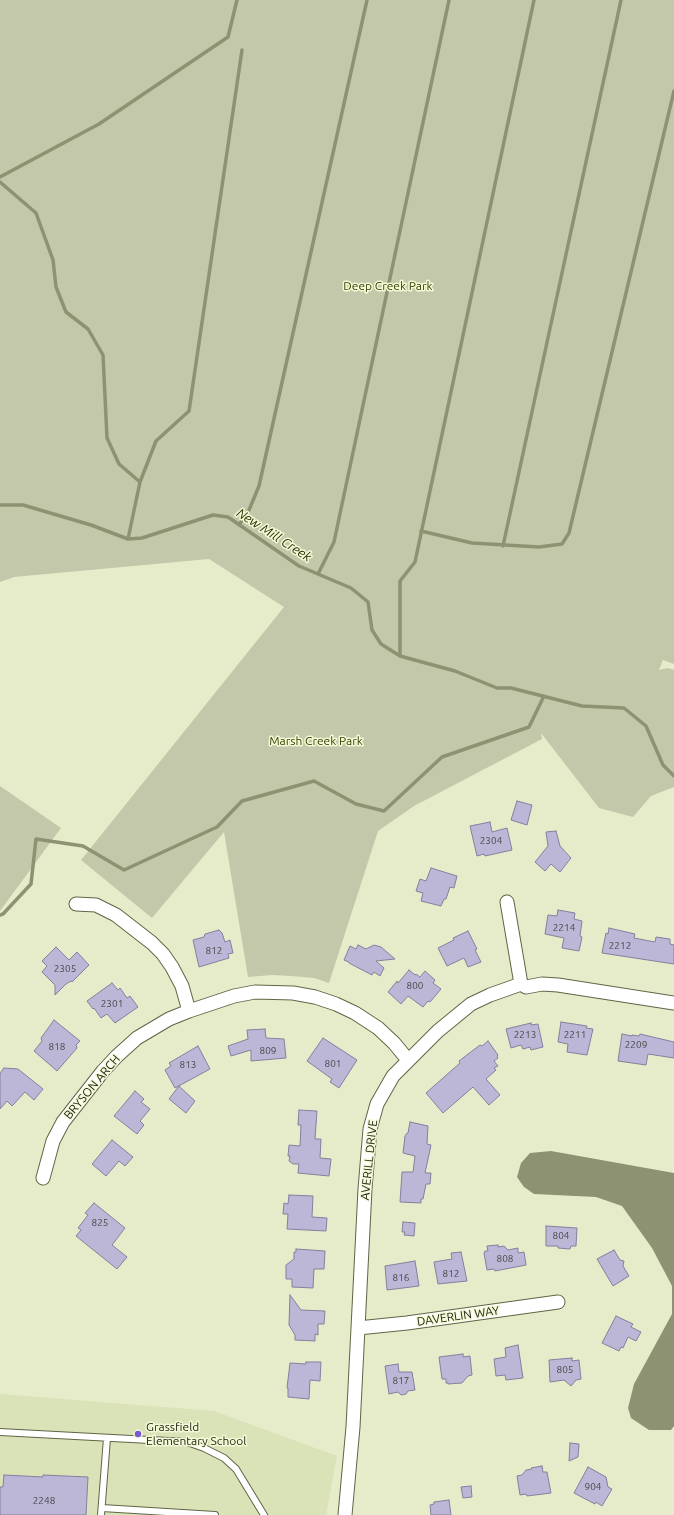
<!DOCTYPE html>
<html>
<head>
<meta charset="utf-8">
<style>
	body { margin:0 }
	canvas { display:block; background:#e6ecc9 }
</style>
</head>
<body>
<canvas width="674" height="1515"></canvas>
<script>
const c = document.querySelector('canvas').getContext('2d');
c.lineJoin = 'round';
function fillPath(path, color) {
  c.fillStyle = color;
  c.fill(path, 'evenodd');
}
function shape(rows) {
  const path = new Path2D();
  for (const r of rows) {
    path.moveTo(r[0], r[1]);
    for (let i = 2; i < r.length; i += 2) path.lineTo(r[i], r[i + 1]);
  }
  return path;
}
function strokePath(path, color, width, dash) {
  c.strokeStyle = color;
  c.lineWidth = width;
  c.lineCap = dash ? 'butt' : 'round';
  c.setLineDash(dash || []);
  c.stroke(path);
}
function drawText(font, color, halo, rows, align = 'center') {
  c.font = font + ' Ubuntu,sans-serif';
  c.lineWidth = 3;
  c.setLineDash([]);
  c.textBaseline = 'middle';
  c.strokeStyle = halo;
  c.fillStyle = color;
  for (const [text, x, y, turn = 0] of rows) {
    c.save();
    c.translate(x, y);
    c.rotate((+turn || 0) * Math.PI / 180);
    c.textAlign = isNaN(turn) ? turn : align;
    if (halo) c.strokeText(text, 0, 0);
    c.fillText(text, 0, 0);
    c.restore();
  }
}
const built = shape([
	[0,1394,214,1411,337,1456,326,1515,0,1515]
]);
const green = shape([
	[0,0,674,0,674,664,663,660,659,670,668,668,674,670,674,787,651,796,633,817,599,808,541,733,542,739,414,806,378,831,329,983,314,978,291,976,272,975,248,977,224,832,152,918,81,860,284,607,209,559,14,577,0,582],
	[0,786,61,828,0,911]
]);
const water = shape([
	[551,1151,674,1173,674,1426,671,1430,649,1430,631,1418,628,1408,634,1384,672,1314,672,1286,652,1248,622,1206,596,1197,534,1194,524,1187,517,1177,521,1163,530,1153]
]);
const stream = shape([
	[0,177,99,124,228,37,237,0],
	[0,182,36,213,53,260,56,287,66,312,88,329,103,355,107,438,119,464,140,482,128,539],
	[140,482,156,441,189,411,242,50],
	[0,505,23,505,91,525,128,539,142,538,213,515,228,517,299,566,351,588,368,602,372,630,381,644,400,656,455,671,497,688,511,688,582,706,624,708,646,726,663,765,674,776],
	[239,525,249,510,259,486,367,0],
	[421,531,472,543,539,547,562,544,569,533,674,91],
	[503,546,621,0],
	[318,574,334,542,449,0],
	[400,656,400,581,415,562,534,0],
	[0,915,3,914,31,884,36,839,83,846,124,870,217,827,242,801,314,781,356,804,384,811,442,757,529,727,544,696]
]);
const building = shape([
	[517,801,532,805,527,825,511,820,517,801],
	[490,822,492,832,507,828,512,850,485,856,484,854,477,856,470,826,490,822],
	[556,831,560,846,571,858,560,872,551,864,545,871,535,862,548,846,546,832,556,831],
	[431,868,457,876,454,888,450,887,446,899,444,899,441,906,421,901,423,893,416,891,420,879,426,881,431,868],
	[558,910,575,913,574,919,582,921,580,936,582,937,579,951,562,948,564,938,545,934,548,915,557,916,558,910],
	[609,928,635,934,634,938,655,942,656,937,670,939,670,944,674,945,674,964,602,953,606,933,608,934,609,928],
	[219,930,222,933,225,942,230,940,233,953,228,954,229,958,199,967,193,940,204,937,205,934,219,930],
	[468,931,477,949,475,950,481,962,468,967,464,958,447,966,438,948,454,940,453,938,468,931],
	[358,945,366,949,374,945,381,947,395,959,376,961,384,968,380,976,374,972,372,975,349,963,349,962,344,960,350,946,356,949,358,945],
	[56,947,69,960,77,952,89,965,72,982,71,981,66,984,55,995,55,985,42,972,47,966,42,961,56,947],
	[409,970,415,975,416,974,420,977,425,971,435,980,433,983,441,989,430,1002,428,1001,423,1007,408,996,401,1004,388,992,397,981,398,983,409,970],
	[112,983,118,990,120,988,127,998,130,996,138,1007,115,1023,107,1014,101,1018,94,1008,93,1009,87,1001,112,983],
	[54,1020,80,1041,76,1045,77,1048,57,1071,34,1051,42,1041,41,1038,54,1020],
	[561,1022,587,1026,586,1028,593,1029,587,1055,567,1052,568,1044,558,1042,561,1022],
	[531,1023,531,1025,538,1024,543,1047,531,1050,530,1047,523,1049,521,1045,511,1048,506,1029,531,1023],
	[265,1029,266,1038,284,1039,286,1058,251,1061,251,1050,231,1056,228,1046,248,1039,247,1030,265,1029],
	[622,1034,632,1036,632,1035,639,1036,640,1034,674,1042,674,1058,648,1054,646,1065,618,1061,622,1034],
	[323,1038,357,1060,339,1088,330,1082,332,1079,307,1061,323,1038],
	[488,1041,498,1055,497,1056,498,1058,494,1061,498,1066,494,1068,496,1070,486,1079,500,1095,489,1105,473,1087,443,1113,426,1093,460,1063,459,1061,480,1045,482,1046,488,1041],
	[198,1046,210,1069,175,1088,165,1070,171,1066,169,1063,198,1046],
	[4,1068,18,1069,43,1089,34,1100,25,1092,12,1106,7,1101,0,1109,0,1073,4,1068],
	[179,1086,195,1101,186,1113,169,1099,179,1086],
	[135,1091,144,1099,141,1102,150,1109,140,1121,144,1125,137,1134,114,1116,135,1091],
	[299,1110,317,1111,315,1139,321,1139,320,1158,331,1159,329,1176,298,1173,299,1164,293,1164,289,1161,290,1156,288,1156,289,1145,300,1146,301,1125,298,1125,299,1110],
	[410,1122,428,1126,427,1144,431,1145,425,1173,431,1173,430,1184,426,1184,423,1199,421,1199,421,1203,400,1202,402,1172,413,1172,415,1156,403,1153,405,1136,407,1133,408,1133,410,1122],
	[112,1140,133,1157,125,1166,119,1161,106,1176,92,1164,112,1140],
	[289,1195,313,1196,312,1217,327,1218,326,1231,287,1229,288,1214,283,1214,284,1203,288,1204,289,1195],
	[94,1203,125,1228,112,1245,127,1257,117,1269,76,1236,81,1230,78,1228,88,1215,85,1213,94,1203],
	[403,1222,415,1223,414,1236,404,1235,405,1232,402,1232,403,1222],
	[546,1226,577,1228,576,1246,571,1246,570,1249,558,1248,558,1246,546,1246,546,1226],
	[498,1245,498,1247,504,1246,508,1250,518,1248,518,1253,524,1252,526,1265,495,1271,494,1269,487,1270,484,1253,485,1251,488,1251,487,1246,498,1245],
	[296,1249,325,1251,324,1269,314,1269,313,1288,292,1287,292,1279,286,1279,286,1265,294,1259,294,1252,296,1252,296,1249],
	[614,1250,620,1260,624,1261,623,1266,629,1276,613,1286,597,1259,614,1250],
	[461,1252,467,1281,438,1284,434,1262,452,1259,451,1253,461,1252],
	[415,1261,419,1286,387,1290,385,1266,415,1261],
	[290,1295,301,1310,325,1311,324,1324,318,1324,318,1335,315,1334,315,1341,295,1340,295,1335,289,1325,290,1295],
	[616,1316,633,1324,631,1327,641,1332,636,1341,628,1337,623,1348,621,1347,619,1351,602,1343,616,1316],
	[518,1345,523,1378,506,1380,505,1375,496,1376,494,1359,506,1357,505,1348,518,1345],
	[463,1354,463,1357,470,1356,472,1375,468,1376,462,1383,448,1384,448,1383,446,1383,446,1379,442,1379,439,1357,463,1354],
	[572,1358,572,1361,579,1360,581,1379,576,1380,571,1386,564,1380,550,1382,549,1360,572,1358],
	[306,1362,321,1362,320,1381,310,1380,309,1399,288,1397,288,1388,287,1388,290,1363,306,1364,306,1362],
	[398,1364,399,1372,412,1372,415,1390,408,1391,406,1394,401,1395,398,1392,389,1394,385,1366,398,1364],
	[570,1443,579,1444,578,1457,569,1461,570,1443],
	[542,1466,543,1472,547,1472,551,1493,527,1496,526,1494,520,1495,517,1476,522,1475,526,1470,532,1469,531,1468,542,1466],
	[588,1467,606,1477,608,1487,612,1489,602,1506,596,1502,595,1504,574,1493,588,1467],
	[4,1475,43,1477,43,1475,88,1477,86,1515,0,1515,0,1487,3,1487,4,1475],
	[471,1486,472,1497,463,1498,461,1487,471,1486],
	[449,1500,451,1515,431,1515,430,1505,434,1504,434,1502,449,1500]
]);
const lane = shape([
	[0,1432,187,1442,204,1448,224,1458,236,1469,264,1515],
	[102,1508,215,1515],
	[101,1515,107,1438]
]);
const street = shape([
	[507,902,521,984],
	[76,904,96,905,116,915,152,943,163,954,172,967,182,986,189,1011],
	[43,1178,53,1141,63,1122,103,1071,117,1056,137,1038,169,1019,189,1011,234,996,255,992,293,993,315,997,336,1004,355,1013,378,1028,394,1043,408,1060],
	[358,1328,407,1323,558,1302],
	[345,1515,353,1427,365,1189,370,1129,377,1104,393,1076,438,1031,471,1004,490,995,521,984,526,987,542,984,558,985,674,1003]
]);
const markers = [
	[138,1434,4,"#7d58d2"]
];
const numberNames = [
	["2304",491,841],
	["2214",564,928],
	["2212",620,946],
	["812",214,951],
	["2305",65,969],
	["800",415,986],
	["2301",112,1004],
	["2213",525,1035],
	["2211",575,1035],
	["2209",636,1045],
	["818",57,1047],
	["809",268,1051],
	["801",333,1064],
	["813",188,1065],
	["825",100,1223],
	["804",561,1236],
	["808",505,1259],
	["812",451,1274],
	["816",401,1278],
	["805",565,1370],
	["817",401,1381],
	["904",593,1487],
	["2248",44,1501]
];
const parkNames = [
	["Deep Creek Park",388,286],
	["Marsh Creek Park",316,741]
];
const streetNames = [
	["BRYSON ARCH",92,1087,-50],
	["AVERILL DRIVE",369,1160,-84],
	["DAVERLIN WAY",458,1316,-8]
];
const poiNames = [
	["Grassfield",146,1427],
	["Elementary School",146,1441]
];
const waterNames = [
	["New Mill Creek",274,535,33]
];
fillPath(built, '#dae2b8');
fillPath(green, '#c3c8ab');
fillPath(water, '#8d9372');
strokePath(stream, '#8d9372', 3.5);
fillPath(building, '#bcb6d7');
strokePath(building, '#857f9e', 1);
strokePath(lane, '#606546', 8);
strokePath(street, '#606546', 15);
strokePath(lane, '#fff', 6);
strokePath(street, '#fff', 13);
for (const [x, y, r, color] of markers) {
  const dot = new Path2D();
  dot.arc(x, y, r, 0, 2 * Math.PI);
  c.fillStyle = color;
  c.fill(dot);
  strokePath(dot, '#f3fad6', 1.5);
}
drawText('10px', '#494948', null, numberNames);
drawText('12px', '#393e03', '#f3fad6', parkNames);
drawText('12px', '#232518', '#f3fad6', streetNames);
drawText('12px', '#232518', '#f3fad6', poiNames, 'left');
drawText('italic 13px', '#2a2f04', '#f3fad6', waterNames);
</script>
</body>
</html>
